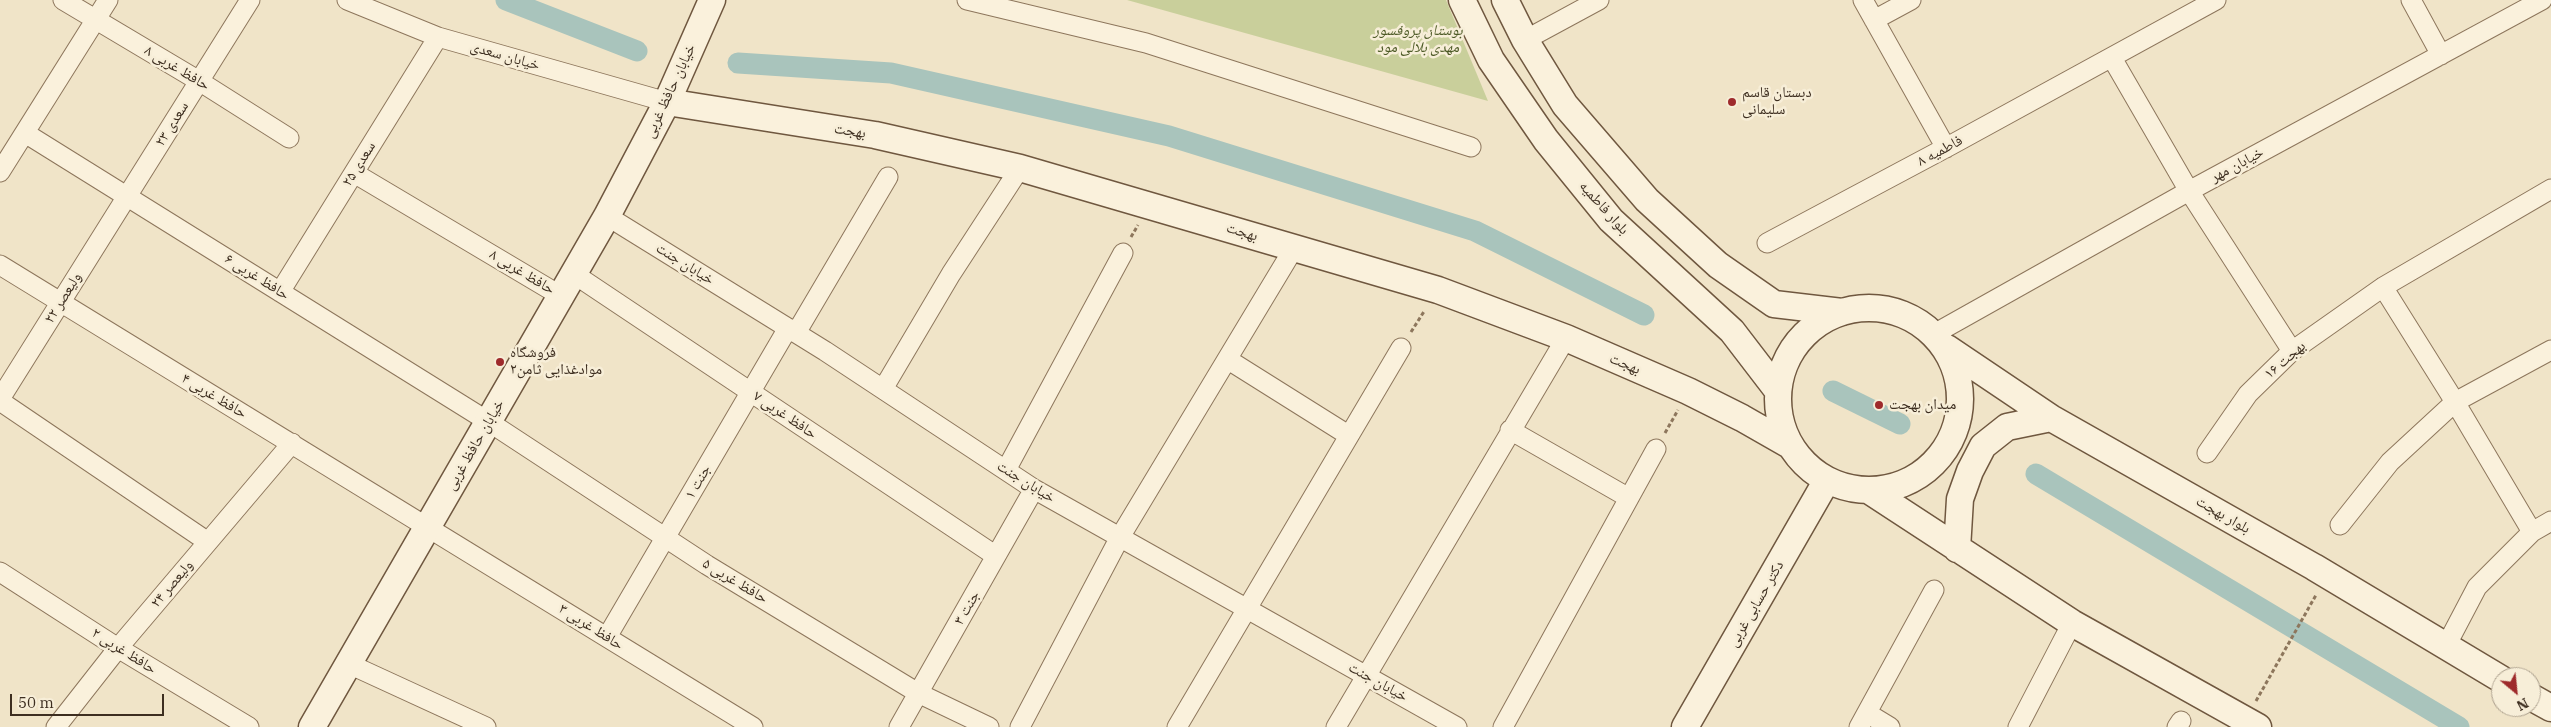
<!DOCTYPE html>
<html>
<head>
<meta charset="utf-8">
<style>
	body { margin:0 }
	#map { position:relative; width:2551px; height:727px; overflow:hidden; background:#f0e4c8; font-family:"IBM Plex Serif",serif }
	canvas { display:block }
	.north { position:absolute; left:2491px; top:667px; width:50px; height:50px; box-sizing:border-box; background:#f7eed8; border:1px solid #ada18e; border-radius:50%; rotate:152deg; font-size:14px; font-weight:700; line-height:20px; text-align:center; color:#3d2e20 }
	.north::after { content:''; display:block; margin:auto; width:18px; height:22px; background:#9e2a2b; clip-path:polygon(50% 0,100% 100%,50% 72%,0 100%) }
	.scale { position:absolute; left:10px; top:694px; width:154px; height:22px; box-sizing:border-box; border:2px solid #3d2e20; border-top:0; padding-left:6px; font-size:15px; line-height:18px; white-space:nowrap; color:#3d2e20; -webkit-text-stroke:4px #f7eed8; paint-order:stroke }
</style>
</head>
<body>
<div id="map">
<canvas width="2551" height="727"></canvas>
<div class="north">N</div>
<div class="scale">50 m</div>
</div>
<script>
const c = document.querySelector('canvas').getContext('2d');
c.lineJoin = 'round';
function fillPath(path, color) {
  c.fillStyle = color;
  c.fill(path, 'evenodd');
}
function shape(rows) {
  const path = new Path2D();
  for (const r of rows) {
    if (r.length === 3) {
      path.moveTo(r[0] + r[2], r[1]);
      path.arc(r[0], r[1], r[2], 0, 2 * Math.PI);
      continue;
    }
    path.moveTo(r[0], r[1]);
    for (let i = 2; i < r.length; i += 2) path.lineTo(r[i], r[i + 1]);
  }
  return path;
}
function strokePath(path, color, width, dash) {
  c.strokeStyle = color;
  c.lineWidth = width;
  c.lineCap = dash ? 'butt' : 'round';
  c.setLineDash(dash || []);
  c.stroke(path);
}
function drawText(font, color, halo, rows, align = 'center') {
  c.font = font + ' "IBM Plex Serif","Noto Naskh Arabic",serif';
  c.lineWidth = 5;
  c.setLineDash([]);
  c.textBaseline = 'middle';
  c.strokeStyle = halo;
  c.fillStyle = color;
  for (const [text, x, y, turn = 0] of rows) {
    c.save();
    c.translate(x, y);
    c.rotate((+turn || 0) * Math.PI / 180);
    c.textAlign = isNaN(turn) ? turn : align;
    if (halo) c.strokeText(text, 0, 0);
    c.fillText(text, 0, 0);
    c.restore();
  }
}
const green = shape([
	[1127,0,1446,0,1488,101]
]);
const canal = shape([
	[506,0,637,51],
	[738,63,891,73,1169,136,1475,231,1644,315],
	[1833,391,1900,424],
	[2036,474,2459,727]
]);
const path = shape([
	[1131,237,1138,225],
	[1411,332,1425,310],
	[1665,433,1678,410],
	[2256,701,2316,595]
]);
const street = shape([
	[63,0,199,81,289,138],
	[347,0,438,37,667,102],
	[967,0,1146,43,1471,147],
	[1863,0,1946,148],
	[2411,0,2441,55],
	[1874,20,1911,0],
	[1525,40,1599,0],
	[2112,58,2189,191,2292,351],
	[25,133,489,422,707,565,918,693,989,727],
	[0,172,108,0],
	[354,173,561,296],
	[607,216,825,351,1034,489,1457,727],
	[1767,243,1951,145,2216,0],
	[0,265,753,727],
	[574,274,996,556],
	[2383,287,2455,402,2532,532],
	[280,292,438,37],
	[796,333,888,177],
	[1934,334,2189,191,2542,0],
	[1227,359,1348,435],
	[883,389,951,274,1020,168],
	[0,399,250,0],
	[0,401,208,542],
	[1510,430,1629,498],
	[2207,453,2248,394,2292,351,2383,287,2551,189],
	[1006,470,1123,253],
	[2340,525,2390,462,2455,402,2551,350],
	[0,572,118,648,249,727],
	[607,637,788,328],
	[2446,646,2477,587,2532,532,2551,521],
	[349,664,486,727],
	[1867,713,1890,727],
	[56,727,118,648,292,443],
	[899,727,1034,489],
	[1020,727,1120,537,1294,248],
	[1177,727,1401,348],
	[1336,727,1566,338],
	[1503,727,1656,449],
	[1859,727,1934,590],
	[2018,727,2072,623],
	[2177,727,2181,721]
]);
const secondary = shape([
	[1462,0,1491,60,1546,140,1611,220,1732,331,1778,391],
	[1505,0,1525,40,1565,105,1647,200,1718,265,1774,304,1842,312],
	[667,102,875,135,1020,168,1438,290,1566,338,1688,391,1742,418,1791,446],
	[1869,399,91],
	[1947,348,2051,418,2314,567,2501,679],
	[1870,491,2072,623,2258,727],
	[1957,549,1960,499,1970,471,1983,446,2007,427,2051,418],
	[2531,697,2551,708],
	[312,727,607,216,667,102,712,0],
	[1685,727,1827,480]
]);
const markers = [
	[1732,102,5,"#9e2a2b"],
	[500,362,5,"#9e2a2b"],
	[1879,405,5,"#9e2a2b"]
];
const parkNames = [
	["بوستان پروفسور",1418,31],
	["مهدی بلالی مود",1418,48]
];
const streetNames = [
	["خیابان سعدی",505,56,16],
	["حافظ غربی ۸",177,68,31],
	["خیابان حافظ غربی",670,91,-65],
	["سعدی ۲۳",172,124,-58],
	["بهجت",850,131,9],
	["فاطمیه ۸",1940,151,-28],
	["سعدی ۲۵",359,164,-58],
	["خیابان مهر",2237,165,-28],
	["بلوار فاطمیه",1604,208,48],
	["بهجت",1242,232,17],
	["خیابان جنت",685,264,32],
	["حافظ غربی ۸",522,272,31],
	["حافظ غربی ۶",257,277,32],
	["ولیعصر ۲۲",63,298,-58],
	["بهجت ۱۶",2285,360,-41],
	["بهجت",1625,364,23],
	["حافظ غربی ۴",214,396,31],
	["حافظ غربی ۷",785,415,34],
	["خیابان حافظ غربی",475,445,-60],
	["جنت ۱",698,482,-60],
	["خیابان جنت",1026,482,32],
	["بلوار بهجت",2223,515,30],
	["حافظ غربی ۵",735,581,31],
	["ولیعصر ۲۴",172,584,-50],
	["دکتر حسابی غربی",1756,604,-60],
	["جنت ۳",967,608,-60],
	["حافظ غربی ۳",591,627,32],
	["حافظ غربی ۲",124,651,32],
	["خیابان جنت",1378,682,29]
];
const poiNames = [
	["دبستان قاسم",1742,93],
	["سلیمانی",1742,110],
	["فروشگاه",510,353],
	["موادغذایی ثامن۲",510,370],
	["میدان بهجت",1889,405]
];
fillPath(green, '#c9cf9b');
strokePath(canal, '#a9c4bc', 21);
strokePath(street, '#8d765c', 21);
strokePath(secondary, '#6f573f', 29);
strokePath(path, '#8d765c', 3, [4, 2.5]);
strokePath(street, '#faf1dc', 19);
strokePath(secondary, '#faf1dc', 26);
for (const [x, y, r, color] of markers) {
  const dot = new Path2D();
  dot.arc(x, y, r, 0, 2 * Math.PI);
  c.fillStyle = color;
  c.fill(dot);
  strokePath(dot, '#f7eed8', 2);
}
drawText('italic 15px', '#4d5a26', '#f7eed8', parkNames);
drawText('15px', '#3d2e20', '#f7eed8', streetNames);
drawText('15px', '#3d2e20', '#f7eed8', poiNames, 'left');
</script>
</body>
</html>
